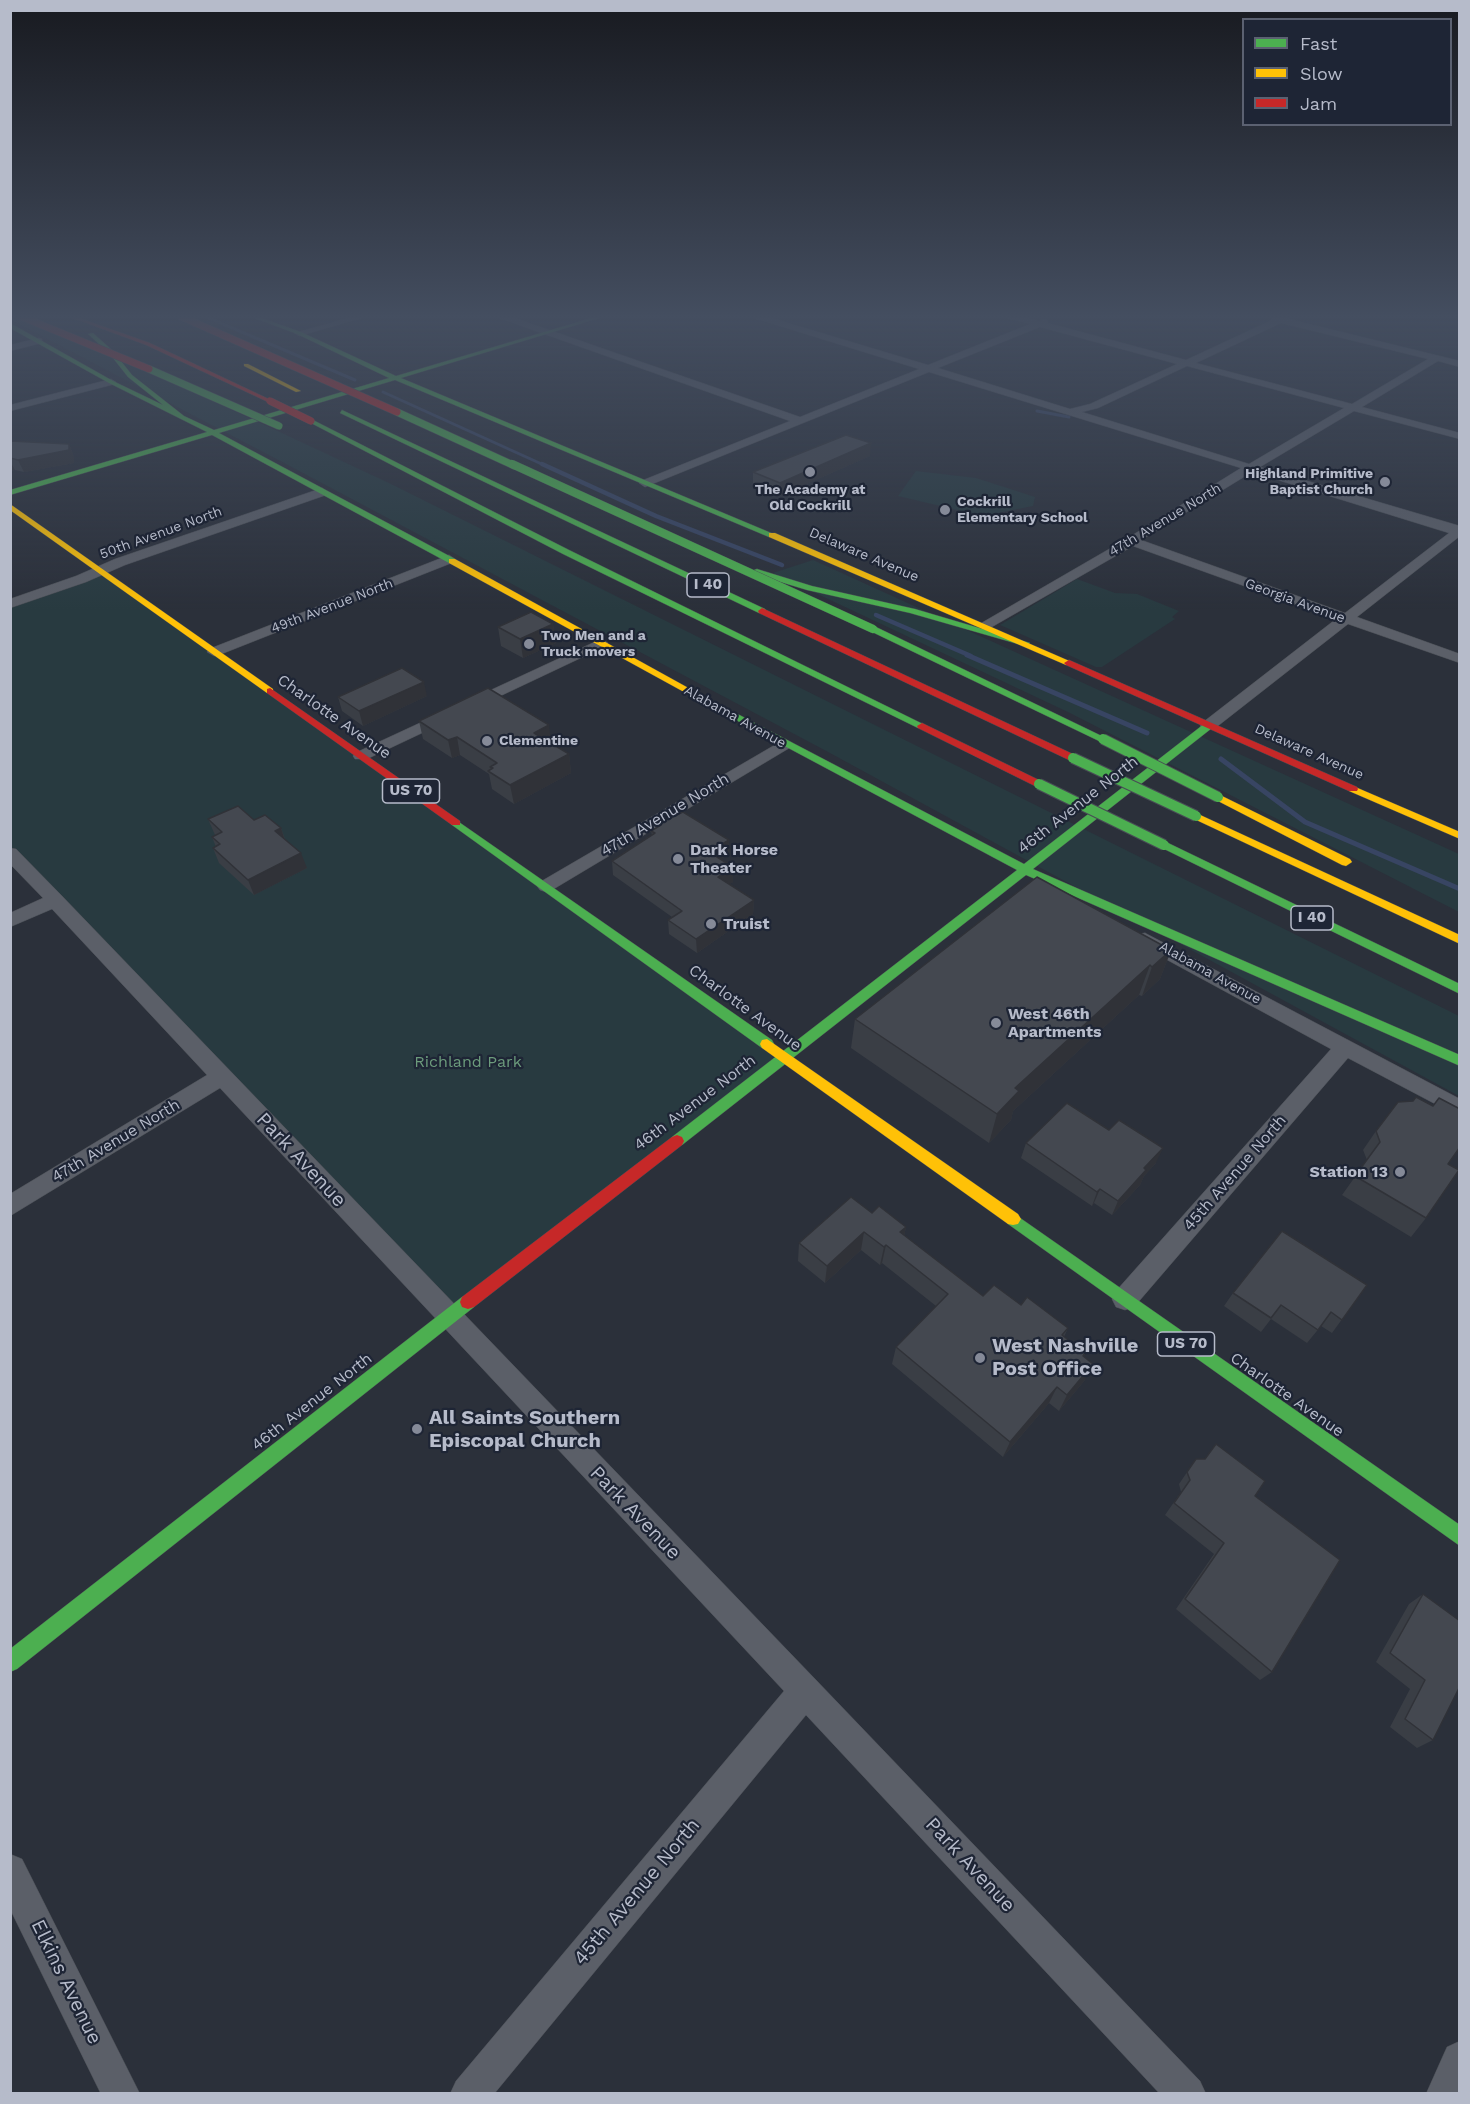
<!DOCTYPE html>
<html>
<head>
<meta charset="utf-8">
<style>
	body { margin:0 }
	#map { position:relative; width:1470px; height:2104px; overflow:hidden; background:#2b303a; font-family:"Work Sans",sans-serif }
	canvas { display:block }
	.frame { position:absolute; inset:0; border:12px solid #b6bbca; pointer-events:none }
	.legend { position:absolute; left:1242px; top:18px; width:210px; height:108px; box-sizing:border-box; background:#1e2535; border:2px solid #5b6171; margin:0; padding:8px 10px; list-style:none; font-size:18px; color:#b6bbca }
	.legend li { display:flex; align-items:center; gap:12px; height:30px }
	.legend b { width:30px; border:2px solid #5b6171 }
</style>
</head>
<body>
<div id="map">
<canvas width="1470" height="2104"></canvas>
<div class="frame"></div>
<ul class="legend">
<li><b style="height:8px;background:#4caf50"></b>Fast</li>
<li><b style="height:8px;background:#ffc107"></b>Slow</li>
<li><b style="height:8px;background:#c62828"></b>Jam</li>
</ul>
</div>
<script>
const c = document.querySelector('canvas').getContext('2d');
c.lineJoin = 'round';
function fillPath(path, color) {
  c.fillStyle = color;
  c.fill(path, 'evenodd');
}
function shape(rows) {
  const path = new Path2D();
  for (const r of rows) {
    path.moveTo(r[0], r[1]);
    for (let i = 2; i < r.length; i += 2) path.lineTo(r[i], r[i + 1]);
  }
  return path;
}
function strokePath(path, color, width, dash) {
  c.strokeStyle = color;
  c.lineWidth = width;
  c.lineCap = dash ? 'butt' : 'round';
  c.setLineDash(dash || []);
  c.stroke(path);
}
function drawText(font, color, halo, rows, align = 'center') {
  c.font = font + ' "Work Sans",sans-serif';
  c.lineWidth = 4.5;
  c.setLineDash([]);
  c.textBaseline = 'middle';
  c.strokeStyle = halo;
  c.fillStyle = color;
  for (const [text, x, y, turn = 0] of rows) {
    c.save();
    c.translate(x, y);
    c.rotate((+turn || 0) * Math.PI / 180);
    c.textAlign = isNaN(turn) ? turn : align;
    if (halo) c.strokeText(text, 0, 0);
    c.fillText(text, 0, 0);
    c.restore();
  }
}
const green = shape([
	[10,316,31,316,389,483,1459,1016,1459,1096,830,753,288,465,11,320],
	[916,471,976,478,1035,497,1033,506,983,516,898,496],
	[813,560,1459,854,1459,912,1070,713,773,573],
	[101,571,786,1057,448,1317,11,853,11,604],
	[1077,579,1115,593,1137,594,1179,611,1172,617,1175,619,1102,667,1096,667,1000,625]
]);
const streamFar2 = shape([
	[204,316,355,380],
	[383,392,546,466],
	[1037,411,1069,417]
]);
const streamFar1 = shape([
	[542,464,656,516,782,565],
	[876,615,971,656]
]);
const stream = shape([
	[967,655,1147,733],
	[1221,759,1305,822,1460,889]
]);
const street = shape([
	[356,316,369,316,299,336,294,333,356,316],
	[498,316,509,316,800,417,919,369,754,318,753,316,765,316,928,365,1030,324,1007,318,1006,316,1019,316,1039,321,1044,319,1047,320,1048,323,1186,360,1272,320,1271,316,1292,316,1289,319,1460,361,1460,367,1438,361,1362,407,1460,433,1460,439,1354,411,1260,467,1460,526,1460,536,1357,617,1460,654,1460,663,1348,624,1214,729,1202,729,1200,726,1202,723,1336,619,1133,546,990,628,985,629,978,625,1123,541,1241,468,929,372,645,487,639,483,641,481,790,421,499,318,498,316],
	[1281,323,1428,359,1352,404,1196,363,1281,323],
	[1040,327,1177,364,1090,404,1070,409,938,368,1040,327],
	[1187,366,1344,408,1249,464,1082,412,1098,408,1187,366],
	[1252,472,1449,533,1345,613,1141,540,1252,472],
	[39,338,42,339,42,343,10,351,10,345,39,338],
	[111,379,116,382,115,384,10,411,10,405,111,379],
	[322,488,328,492,326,495,125,565,86,582,10,608,10,599,76,576,115,559,322,488],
	[449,555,455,559,454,562,219,655,214,656,207,652,209,649,449,555],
	[601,639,608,643,606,646,367,759,355,759,353,756,355,753,601,639],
	[785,739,793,744,791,747,552,890,546,892,540,890,537,886,540,882,785,739],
	[10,848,16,849,62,896,816,1680,1200,2081,1206,2094,1160,2094,806,1715,494,2094,450,2094,456,2081,784,1691,220,1088,10,1216,10,1194,207,1075,52,909,10,927,10,913,43,898,10,864,10,848],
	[1145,933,1460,1099,1460,1117,1348,1058,1134,1307,1125,1310,1116,1307,1112,1299,1116,1291,1331,1049,1138,944,1135,939,1138,934,1145,933],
	[10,1854,22,1859,140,2094,101,2094,10,1909,10,1854],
	[1460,2041,1460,2094,1426,2094,1447,2047,1460,2041]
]);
const fast = shape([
	[249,316,256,316,301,332,396,376,598,316,606,316,401,378,776,535,769,537,395,380,219,433,455,559,455,563,449,563,212,435,10,495,10,490,207,432,109,383,10,328,10,323,113,381,163,405,128,377,109,353,88,334,93,333,113,351,132,375,184,416,214,430,389,378,297,334,249,316],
	[342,410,765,609,766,611,759,613,340,413,342,410],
	[309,420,313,420,569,550,927,726,926,728,918,728,563,554,309,422,309,420],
	[757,569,812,586,915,609,1030,643,1025,646,910,613,807,590,754,574,754,570,757,569],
	[870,627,876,627,1108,739,1103,742,1099,741,870,631,870,627],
	[707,698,1024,864,1204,724,1212,724,1212,728,1033,869,1460,1055,1460,1066,1026,875,682,1145,672,1145,670,1141,672,1137,1017,870,704,703,704,699,707,698],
	[456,820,772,1040,774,1044,772,1048,762,1048,452,825,450,823,456,820],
	[1164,841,1460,984,1460,994,1160,847,1160,843,1164,841],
	[1013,1213,1460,1525,1460,1546,1008,1224,1005,1219,1008,1214,1013,1213],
	[468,1295,474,1297,476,1302,474,1307,17,1669,10,1672,10,1649,462,1297,468,1295]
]);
const slow = shape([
	[244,364,248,364,301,391,296,392,244,366,244,364],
	[10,504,273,689,273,693,267,693,10,510,10,504],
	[769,533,775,533,1074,663,1066,665,769,537,769,533],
	[449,559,455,559,712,701,704,703,449,563,449,559],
	[1353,786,1460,832,1460,839,1349,791,1349,787,1353,786],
	[1218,794,1350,859,1352,862,1346,866,1342,865,1214,799,1213,797,1218,794],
	[1196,813,1460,935,1460,944,1192,818,1190,816,1196,813],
	[767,1039,1018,1214,1021,1219,1018,1224,1013,1225,1008,1224,762,1048,760,1044,762,1040,767,1039]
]);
const jam = shape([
	[67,316,74,316,150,343,273,401,268,402,146,345,67,316],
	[762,608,1077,756,1078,758,1077,760,1069,760,759,613,758,611,762,608],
	[1069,660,1357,787,1358,789,1357,791,1349,791,1066,665,1064,663,1069,660],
	[270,688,460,821,460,825,452,825,267,693,267,689,270,688],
	[922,723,1043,782,1044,784,1039,787,1035,786,918,728,917,726,922,723],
	[677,1135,682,1137,684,1141,682,1145,474,1307,468,1309,462,1307,460,1302,462,1297,672,1137,677,1135]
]);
const fastBridgeFar2 = shape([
	[149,369,279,426],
	[397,412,515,466]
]);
const fastBridgeFar1 = shape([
	[512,464,873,629]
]);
const fastBridge = shape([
	[1103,739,1218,797],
	[1073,758,1196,816],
	[1039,784,1164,845]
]);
const jamBridge = shape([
	[20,316,149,369],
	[180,316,397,412],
	[270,401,311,421]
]);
const wall = shape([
	[10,441,69,444,74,457,74,463,24,472,15,470,10,471],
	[870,456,779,496,753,485,753,472],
	[553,624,556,643,523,658,501,646,498,627],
	[427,696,363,726,342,711,338,697],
	[419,721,551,743,569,754,571,773,514,804,492,789,489,774,460,755,452,758,423,739],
	[208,819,254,820,281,828,285,839,307,868,254,895,219,863,213,848,216,847,212,837,215,835],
	[651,831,729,854,720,859,733,882,729,884,754,900,753,914,697,953,669,934,668,920,672,917,613,875,612,861,652,835],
	[1171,950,1160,979,1142,996,1139,995,1013,1111,1011,1120,989,1143,851,1048,855,1019],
	[1376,1131,1448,1164,1426,1218,1411,1237,1342,1195,1367,1160,1363,1150],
	[1026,1143,1156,1163,1144,1176,1140,1185,1112,1215,1094,1203,1092,1206,1021,1158],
	[872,1213,906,1227,904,1236,983,1296,1021,1305,1068,1328,1064,1337,1085,1353,1084,1356,1085,1380,1059,1411,1049,1403,1003,1457,892,1364,896,1347,936,1306,882,1263,880,1265,861,1250,825,1283,798,1261,799,1243],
	[1367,1285,1332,1333,1321,1326,1307,1343,1271,1319,1261,1332,1224,1306,1233,1293],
	[1196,1459,1255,1496,1272,1672,1260,1680,1176,1609,1214,1554,1165,1515,1181,1492,1179,1484],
	[1423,1594,1433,1740,1417,1748,1390,1727,1410,1689,1376,1662,1409,1604]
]);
const shadedWall = shape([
	[871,443,870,456,779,496,780,483],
	[69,444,74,457,74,463,24,472,18,460],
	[10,461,15,470,10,471],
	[553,624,556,643,523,658,520,639],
	[424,682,427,696,363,726,359,711],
	[549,725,551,743,534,733],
	[457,737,460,755,452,758,448,740],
	[569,754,571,773,514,804,510,785],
	[281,828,286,844,275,831],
	[729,840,729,854,709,866,709,852],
	[301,853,307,868,254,895,248,880],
	[733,867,733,882,718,891,718,877],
	[754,900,753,914,697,953,696,939],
	[1171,950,1160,979,1142,996,1152,967],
	[1150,965,1139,995,1013,1111,1011,1120,989,1143,997,1114,1015,1088],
	[1163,1148,1156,1163,1144,1176,1140,1185,1112,1215,1118,1201,1144,1168],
	[1100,1189,1094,1203,1092,1206,1097,1192],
	[906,1227,902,1245,900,1232],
	[864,1232,861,1250,825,1283,827,1266],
	[886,1245,882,1263,880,1265,884,1247],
	[1093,1364,1085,1380,1059,1411,1067,1395],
	[1057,1387,1049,1403,1003,1457,1010,1442]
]);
const building = shape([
	[846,435,871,443,780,483,753,472,846,435],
	[10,441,69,444,69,450,18,460,10,458,10,441],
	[531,612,553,624,520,639,498,627,531,612],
	[402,668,424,682,359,711,338,697,402,668],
	[488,688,549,725,534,733,569,754,510,785,488,771,493,768,490,767,497,763,457,737,448,740,419,721,488,688],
	[238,806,254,820,265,815,281,828,275,831,301,853,248,880,213,848,220,844,212,837,222,832,208,819,238,806],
	[683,812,729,840,709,852,733,867,718,877,754,900,696,939,668,920,682,911,612,861,655,833,651,831,661,825,661,822,683,812],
	[1037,877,1171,950,1152,967,1150,965,1015,1088,1019,1091,997,1114,855,1019,1037,877],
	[1416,1097,1433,1106,1439,1098,1460,1109,1460,1147,1448,1164,1459,1170,1426,1218,1355,1176,1380,1142,1376,1131,1398,1102,1413,1101,1416,1097],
	[1067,1103,1109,1130,1119,1120,1163,1148,1144,1168,1146,1170,1118,1201,1100,1189,1097,1192,1026,1143,1067,1103],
	[851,1197,872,1213,879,1206,906,1227,900,1232,983,1296,994,1285,1021,1305,1027,1297,1068,1328,1062,1335,1085,1353,1083,1356,1093,1364,1067,1395,1057,1387,1010,1442,896,1347,948,1294,886,1245,884,1247,864,1232,827,1266,799,1243,851,1197],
	[1282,1231,1367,1285,1342,1320,1331,1312,1318,1330,1281,1305,1271,1318,1233,1293,1282,1231],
	[1216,1444,1265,1481,1255,1496,1340,1560,1272,1672,1185,1599,1224,1543,1174,1503,1190,1480,1187,1472,1196,1459,1205,1459,1216,1444],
	[1423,1594,1460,1621,1460,1686,1433,1740,1405,1719,1425,1680,1390,1653,1423,1594]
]);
const markers = [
	[810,472,6,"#858a98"],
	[1385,482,6,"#858a98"],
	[945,510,6,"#858a98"],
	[529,644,6,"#858a98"],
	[487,741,6,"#858a98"],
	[678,859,6,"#858a98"],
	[711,924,6,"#858a98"],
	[996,1023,6,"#858a98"],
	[1400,1172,6,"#858a98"],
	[980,1358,6,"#858a98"],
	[417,1429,6,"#858a98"]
];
const farPoinames = [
	["Highland Primitive",1373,474,"right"],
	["Baptist Church",1373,490,"right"],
	["The Academy at",810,490,"center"],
	["Old Cockrill",810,506,"center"],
	["Cockrill",957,502],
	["Elementary School",957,518],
	["Two Men and a",541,636],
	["Truck movers",541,652],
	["Clementine",499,741]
];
const farStreetnames = [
	["47th Avenue North",1165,520,-31],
	["50th Avenue North",161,533,-20],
	["Delaware Avenue",864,555,23],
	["Georgia Avenue",1295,601,20],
	["49th Avenue North",332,606,-21],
	["Alabama Avenue",735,717,29],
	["Delaware Avenue",1309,752,24],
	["Alabama Avenue",1210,973,29]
];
const shields = [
	[708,585,42],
	[411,791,57],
	[1312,918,42],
	[1186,1344,57]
];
const shieldNames = [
	["I 40",708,585],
	["US 70",411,791],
	["I 40",1312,918],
	["US 70",1186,1344]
];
const streetNames = [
	["Charlotte Avenue",334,717,35],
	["46th Avenue North",1078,805,-38],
	["47th Avenue North",665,815,-31],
	["Charlotte Avenue",745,1008,36],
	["46th Avenue North",695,1103,-37],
	["47th Avenue North",116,1141,-31],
	["45th Avenue North",1235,1173,-49],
	["Charlotte Avenue",1287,1395,35],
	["46th Avenue North",312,1402,-38]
];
const poiNames = [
	["Dark Horse",690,850],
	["Theater",690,868],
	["Truist",723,924],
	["West 46th",1008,1014],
	["Apartments",1008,1032],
	["Station 13",1388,1172,"right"]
];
const parkNames = [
	["Richland Park",468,1062]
];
const nearStreetnames = [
	["Park Avenue",301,1160,47],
	["Park Avenue",635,1513,46],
	["Park Avenue",970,1865,47],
	["45th Avenue North",637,1892,-50],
	["Elkins Avenue",66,1982,64]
];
const nearPoinames = [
	["West Nashville",992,1346],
	["Post Office",992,1369],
	["All Saints Southern",429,1418],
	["Episcopal Church",429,1441]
];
fillPath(green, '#283a40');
strokePath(streamFar2, '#384563', 3);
strokePath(streamFar1, '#384563', 4.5);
strokePath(stream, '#384563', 5);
strokePath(street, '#474b52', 1);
strokePath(fast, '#474b52', 1);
strokePath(slow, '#474b52', 1);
strokePath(jam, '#474b52', 1);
fillPath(street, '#5b5f68');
fillPath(fast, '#4caf50');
fillPath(slow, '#ffc107');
fillPath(jam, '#c62828');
strokePath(fastBridgeFar2, '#484c55', 8, []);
strokePath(fastBridgeFar1, '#484c55', 9, []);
strokePath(fastBridge, '#484c55', 12, []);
strokePath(jamBridge, '#484c55', 8, []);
strokePath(fastBridgeFar2, '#4caf50', 7);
strokePath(fastBridgeFar1, '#4caf50', 8);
strokePath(fastBridge, '#4caf50', 10);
strokePath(jamBridge, '#c62828', 7);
fillPath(wall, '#3a3e45');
fillPath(shadedWall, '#303238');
fillPath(building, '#444850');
strokePath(building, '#303238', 1.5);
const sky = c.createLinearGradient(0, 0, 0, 610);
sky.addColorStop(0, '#181a20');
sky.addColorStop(0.52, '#444e60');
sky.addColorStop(1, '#444e6000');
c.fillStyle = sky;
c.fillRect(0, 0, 1470, 610);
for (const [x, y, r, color] of markers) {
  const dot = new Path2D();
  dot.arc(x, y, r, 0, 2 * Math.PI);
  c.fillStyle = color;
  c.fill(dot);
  strokePath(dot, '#1e2535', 2);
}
drawText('bold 14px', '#b6bbca', '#1e2535', farPoinames, 'left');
drawText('14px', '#b6bbca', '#1e2535', farStreetnames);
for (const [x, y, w] of shields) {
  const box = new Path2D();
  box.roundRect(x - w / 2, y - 12, w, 24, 4.5);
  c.fillStyle = '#1e2535';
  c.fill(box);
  strokePath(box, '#b6bbca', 1.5);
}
drawText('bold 15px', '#b6bbca', null, shieldNames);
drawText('16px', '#b6bbca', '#1e2535', streetNames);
drawText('bold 16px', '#b6bbca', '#1e2535', poiNames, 'left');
drawText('16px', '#6c9b7c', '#1e2535', parkNames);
drawText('20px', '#b6bbca', '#1e2535', nearStreetnames);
drawText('bold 20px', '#b6bbca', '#1e2535', nearPoinames, 'left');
</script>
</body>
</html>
